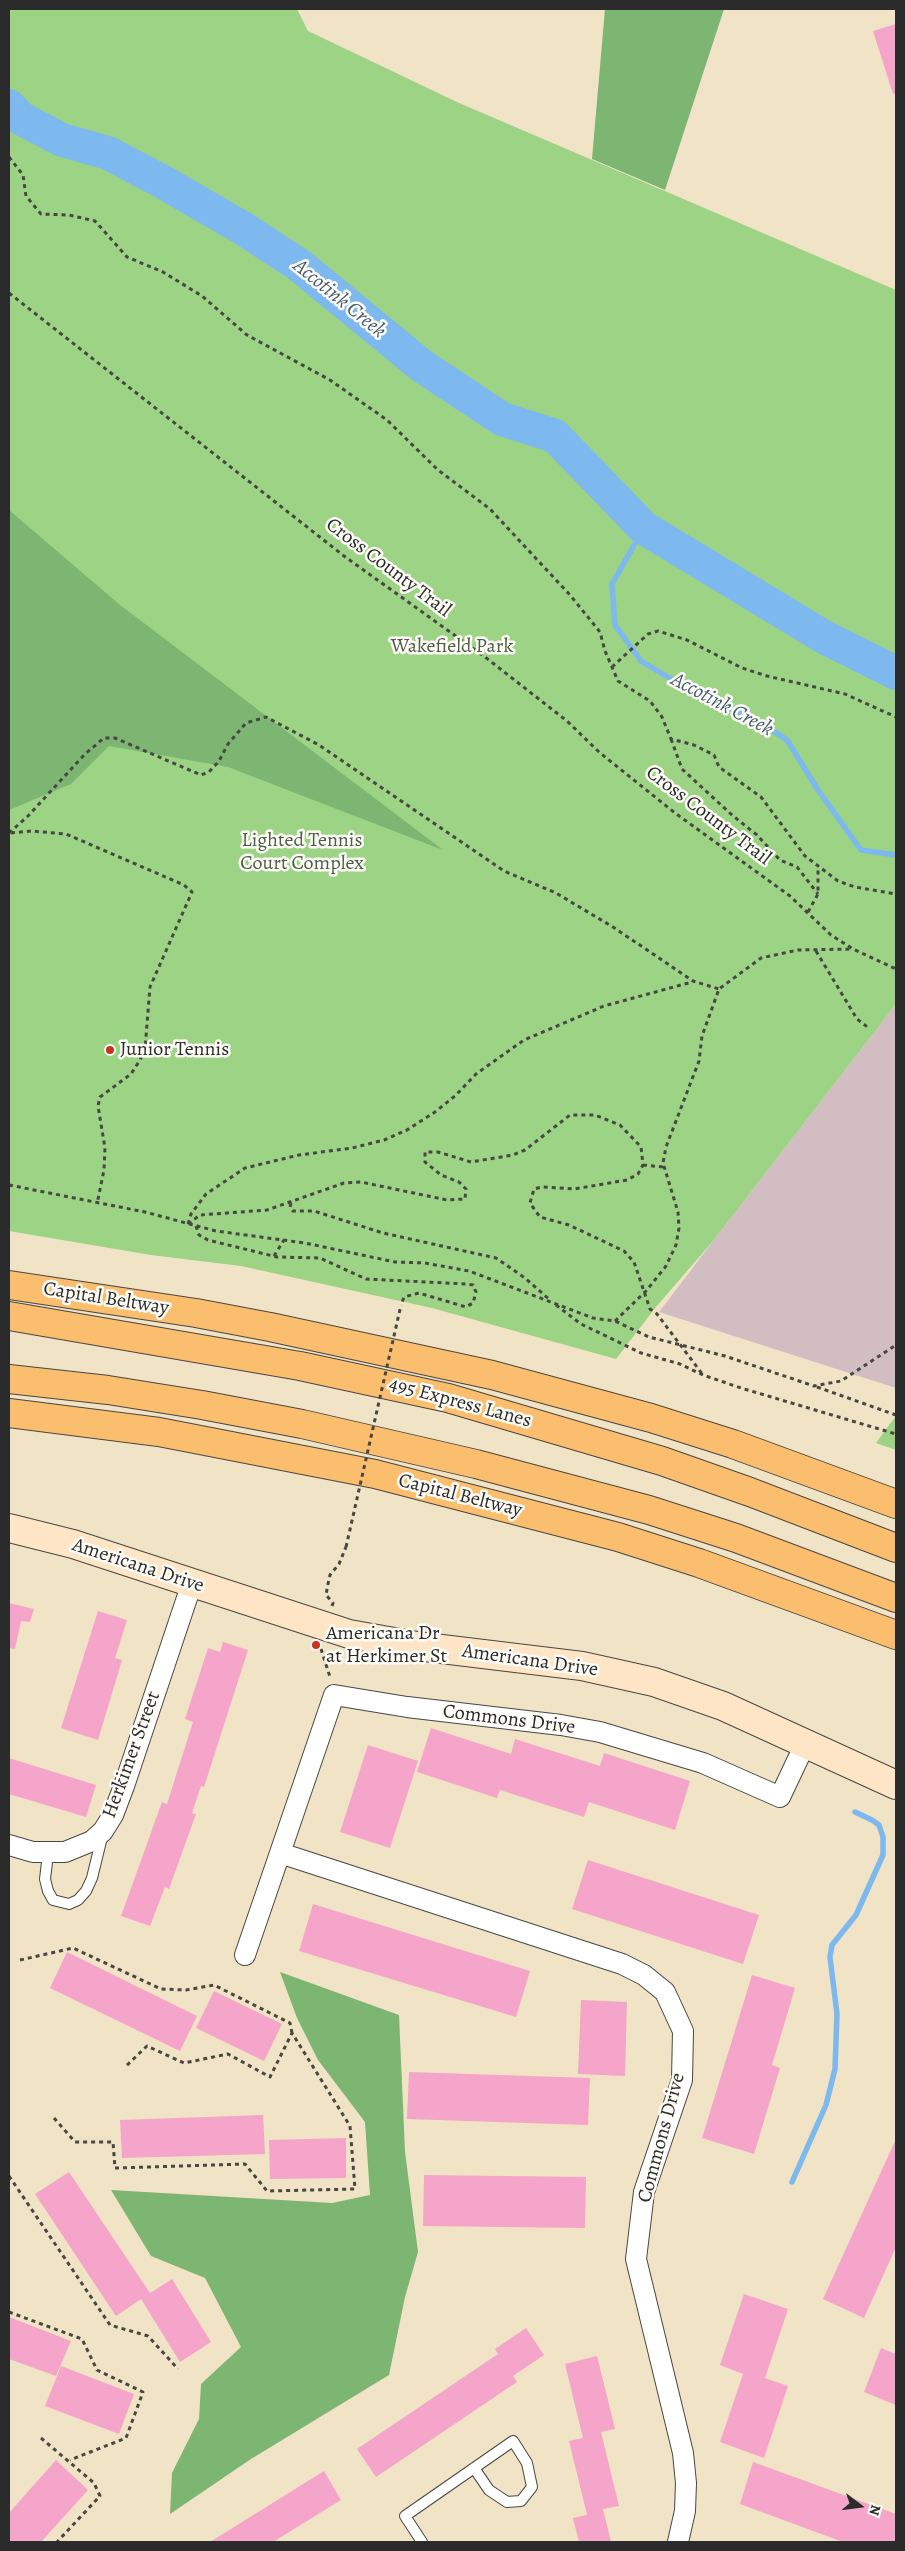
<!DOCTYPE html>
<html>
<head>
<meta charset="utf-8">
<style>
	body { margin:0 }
	#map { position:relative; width:905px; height:2551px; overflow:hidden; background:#f1e3c6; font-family:Alegreya,serif }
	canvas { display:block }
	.frame { position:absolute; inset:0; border:10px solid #2b2b2b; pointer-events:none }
	.north { position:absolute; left:835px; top:2481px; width:50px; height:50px; -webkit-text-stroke:4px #fdfcf7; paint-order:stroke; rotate:105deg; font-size:14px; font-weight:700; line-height:20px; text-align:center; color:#2b2b2b }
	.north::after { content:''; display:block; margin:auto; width:18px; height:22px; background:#2b2b2b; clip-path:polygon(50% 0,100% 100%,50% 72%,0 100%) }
</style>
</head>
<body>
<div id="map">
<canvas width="905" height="2551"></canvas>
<div class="frame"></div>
<div class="north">N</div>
</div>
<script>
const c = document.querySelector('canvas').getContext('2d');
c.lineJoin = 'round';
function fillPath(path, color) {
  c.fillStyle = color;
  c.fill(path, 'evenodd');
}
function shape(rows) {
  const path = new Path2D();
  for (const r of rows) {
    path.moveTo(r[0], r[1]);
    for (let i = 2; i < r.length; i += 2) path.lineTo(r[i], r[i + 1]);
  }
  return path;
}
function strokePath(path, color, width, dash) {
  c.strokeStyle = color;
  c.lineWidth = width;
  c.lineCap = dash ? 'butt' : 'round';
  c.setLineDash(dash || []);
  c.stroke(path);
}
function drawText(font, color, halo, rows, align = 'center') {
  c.font = font + ' Alegreya,serif';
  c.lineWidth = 5;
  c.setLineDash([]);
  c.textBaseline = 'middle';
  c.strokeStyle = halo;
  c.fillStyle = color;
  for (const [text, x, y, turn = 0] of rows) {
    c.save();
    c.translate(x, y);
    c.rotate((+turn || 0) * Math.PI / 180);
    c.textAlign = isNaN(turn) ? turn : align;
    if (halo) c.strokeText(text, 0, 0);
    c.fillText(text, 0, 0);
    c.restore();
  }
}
const industrial = shape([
	[896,1004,896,1388,659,1312,713,1241]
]);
const green = shape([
	[9,9,297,9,308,31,459,103,896,290,896,1004,713,1241,656,1307,616,1359,432,1308,241,1266,151,1255,9,1231],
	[896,1416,896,1450,876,1443,886,1429]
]);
const forest = shape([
	[605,9,724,9,665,190,592,159],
	[9,510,120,605,443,850,228,767,109,746,71,784,9,810],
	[280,1972,399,2015,405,2152,418,2252,405,2297,389,2375,251,2459,170,2514,172,2473,199,2419,201,2384,241,2347,205,2278,151,2256,111,2190,332,2203,370,2195,365,2122,318,2060,297,2018]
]);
const stream = shape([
	[644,528,612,584,615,625,641,661,709,702,747,714,787,740,818,790,861,850,896,855],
	[792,2182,826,2105,835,2069,837,2014,830,1957,832,1945,856,1915,883,1855,883,1837,879,1825,872,1820,855,1812]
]);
const river = shape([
	[9,106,20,118,62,140,108,153,163,182,244,229,299,265,422,366,502,419,555,436,644,528,824,637,896,673]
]);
const building = shape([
	[896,24,896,93,893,94,873,31],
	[9,1603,34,1609,30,1622,21,1621,15,1649,9,1648],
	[98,1611,127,1620,115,1658,122,1660,98,1740,61,1728],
	[223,1642,248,1650,204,1787,201,1786,192,1813,196,1814,169,1889,165,1887,150,1926,121,1916,162,1802,167,1804,193,1722,185,1719,208,1648,220,1652],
	[431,1728,511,1754,515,1739,600,1766,604,1753,690,1781,675,1830,589,1802,584,1817,500,1790,497,1798,417,1772],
	[368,1745,418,1761,390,1848,340,1832],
	[9,1758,96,1785,86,1817,9,1794],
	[588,1860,759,1915,743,1964,572,1909],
	[313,1904,530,1971,516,2017,299,1951],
	[67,1952,197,2016,180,2051,50,1988],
	[752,1975,795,1988,772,2065,780,2068,754,2154,702,2138],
	[214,1991,282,2024,264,2061,196,2028],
	[581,2000,627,2002,625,2076,578,2074],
	[409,2072,590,2078,588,2125,407,2119],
	[263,2115,265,2154,122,2158,120,2120],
	[346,2138,346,2178,270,2179,269,2140],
	[896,2139,896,2247,864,2318,823,2299],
	[69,2172,150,2293,116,2316,35,2194],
	[424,2175,586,2177,585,2228,423,2226],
	[172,2279,211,2342,180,2362,141,2299],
	[744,2294,788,2309,765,2378,788,2386,764,2458,720,2442,743,2374,720,2365],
	[9,2317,71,2341,56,2376,9,2359],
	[526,2328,544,2355,513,2376,517,2382,376,2477,357,2449,498,2354,495,2349],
	[881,2348,896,2354,896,2405,864,2392],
	[597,2356,615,2429,601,2432,619,2506,603,2509,611,2542,579,2542,573,2518,587,2515,569,2441,583,2438,565,2364],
	[61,2366,134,2394,119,2434,45,2406],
	[56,2460,88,2490,41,2542,9,2542,9,2513],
	[753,2462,896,2514,896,2542,843,2542,740,2504],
	[324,2471,341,2500,273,2542,210,2542]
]);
const path = shape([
	[9,157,23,175,26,196,41,214,69,215,95,221,127,257,163,272,202,296,247,335,330,380,387,420,438,470,490,509,570,595,600,632,605,651,618,681,650,701,662,717,671,739,694,745,714,755,719,767,761,797,805,856,838,881,855,887,896,894],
	[9,293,344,556,485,657,567,721,599,752,675,813,790,896,831,935,853,949,896,969],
	[612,667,648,634,658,631,687,640,742,668,767,676,845,694,896,717],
	[671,739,682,769,732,815,757,835,780,860,797,867,818,894],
	[9,833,28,816,85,754,104,738,115,738,201,775,209,772,219,761,228,744,246,723,266,717,319,745,504,871,556,893,613,927,693,981,719,989],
	[11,833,31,831,66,834,184,885,192,892,150,987,145,1049,140,1060,131,1074,100,1097,98,1106,105,1148,104,1170,97,1204],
	[808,912,818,894,818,866],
	[816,951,857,1019,870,1029],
	[643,1165,664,1167],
	[9,1185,145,1212,216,1231,305,1243,395,1262,425,1263,469,1271,593,1318,615,1321,649,1337,725,1356,814,1386,841,1381,896,1345],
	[291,1203,290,1207,293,1211,314,1211,383,1233,496,1258,525,1278,550,1300],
	[188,1224,200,1215,267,1210,344,1183,361,1182,447,1200,465,1199,466,1189,459,1182,441,1175,425,1162,425,1152,438,1152,471,1162,513,1155,525,1150,570,1115,595,1115,620,1125,641,1147,643,1165,638,1174,627,1180,574,1189,542,1187,534,1189,530,1203,540,1217,569,1225,624,1251,634,1262,650,1309,657,1314,703,1375],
	[188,1224,191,1214,206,1194,245,1168,299,1155,352,1148,384,1140,407,1130,435,1112,455,1096,476,1074,524,1040,604,1006,692,982],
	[196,1226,199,1235,208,1240,277,1257,320,1258,366,1279,466,1284,473,1285,476,1292,473,1303,466,1307,419,1293,404,1297,401,1305],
	[274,1256,284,1240],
	[556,1305,581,1324,641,1353,680,1364,703,1375,741,1388,896,1434],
	[615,1321,646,1291,666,1266,676,1245,679,1228,678,1212,663,1163,666,1147,699,1061,702,1036,719,989,761,958,798,950,853,949],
	[817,1387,896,1415],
	[332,1606,333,1603,326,1595,328,1584,330,1575,339,1564,346,1547],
	[321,1649,330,1677],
	[20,1960,73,1948,161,1989,186,1990,214,1985,290,2023,292,2033],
	[54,2118,75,2142,113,2142,115,2168,245,2164,267,2191,355,2189,350,2126,292,2033,270,2077,228,2054,184,2063,147,2046,125,2067],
	[9,2176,110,2325,148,2336,178,2369],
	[9,2312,82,2339,97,2370,143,2392,126,2438,70,2460],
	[41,2438,94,2483,100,2496,57,2542]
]);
const lane = shape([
	[48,1854,45,1879,48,1891,53,1900,69,1904,78,1900,86,1891,92,1878,102,1837],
	[422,2542,405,2516,513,2441,527,2463,532,2487,521,2501,507,2502,489,2490,474,2468]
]);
const street = shape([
	[9,1845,33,1852,65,1852,92,1841,103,1831,113,1815,124,1786,192,1583],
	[280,1853,334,1695,407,1707,561,1725,600,1732,703,1763,780,1797,806,1742],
	[245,1955,280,1853,622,1964,644,1975,665,1992,683,2031,682,2080,644,2192,636,2259,683,2453,686,2483,685,2511,678,2542]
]);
const secondary = shape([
	[9,1528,73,1544,349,1634,417,1646,582,1666,654,1682,723,1706,896,1785]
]);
const highway = shape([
	[9,1285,196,1313,270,1327,492,1375,651,1418,733,1444,896,1504],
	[9,1316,300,1366,448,1398,662,1461,750,1492,896,1548],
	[9,1379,108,1390,202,1405,302,1424,476,1464,649,1510,736,1538,896,1598],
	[9,1413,159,1432,375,1474,618,1537,699,1563,896,1635]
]);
const pathBridge = shape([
	[346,1547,401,1305]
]);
const markers = [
	[110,1050,5,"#c8321e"],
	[316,1645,5,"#c8321e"]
];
const streetNames = [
	["Cross County Trail",388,568,37],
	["Cross County Trail",708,816,37],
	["Capital Beltway",106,1299,9],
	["495 Express Lanes",460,1403,15],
	["Capital Beltway",460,1496,14],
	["Americana Drive",138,1566,18],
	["Americana Drive",530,1661,8],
	["Commons Drive",509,1720,7],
	["Herkimer Street",132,1755,-70],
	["Commons Drive",662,2138,-75]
];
const parkNames = [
	["Wakefield Park",452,647],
	["Lighted Tennis",302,841],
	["Court Complex",302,864]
];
const poiNames = [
	["Junior Tennis",120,1050],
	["Americana Dr",326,1634],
	["at Herkimer St",326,1657]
];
const waterNames = [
	["Accotink Creek",339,299,39],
	["Accotink Creek",722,705,28]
];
fillPath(industrial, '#d2bec2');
fillPath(green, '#9cd385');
fillPath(forest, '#7db572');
strokePath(stream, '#7db9ef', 5.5);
strokePath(river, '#7db9ef', 34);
fillPath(building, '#f4a5c9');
strokePath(lane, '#494742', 12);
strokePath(street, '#494742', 22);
strokePath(secondary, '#494742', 30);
strokePath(highway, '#494742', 30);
strokePath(path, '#494742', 3, [4, 4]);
strokePath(lane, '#fff', 10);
strokePath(street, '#fff', 20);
strokePath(secondary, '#fde5c5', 28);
strokePath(highway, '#fabe6e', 28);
strokePath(pathBridge, '#494742', 3, [4, 4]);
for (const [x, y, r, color] of markers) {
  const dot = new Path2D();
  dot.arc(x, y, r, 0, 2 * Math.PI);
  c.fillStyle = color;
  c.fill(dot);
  strokePath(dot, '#fdfcf7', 2);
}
drawText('20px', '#2b2b2b', '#fdfcf7', streetNames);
drawText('20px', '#4d5d46', '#fdfcf7', parkNames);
drawText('20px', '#2b2b2b', '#fdfcf7', poiNames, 'left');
drawText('italic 21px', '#485d70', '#fdfcf7', waterNames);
</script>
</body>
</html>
